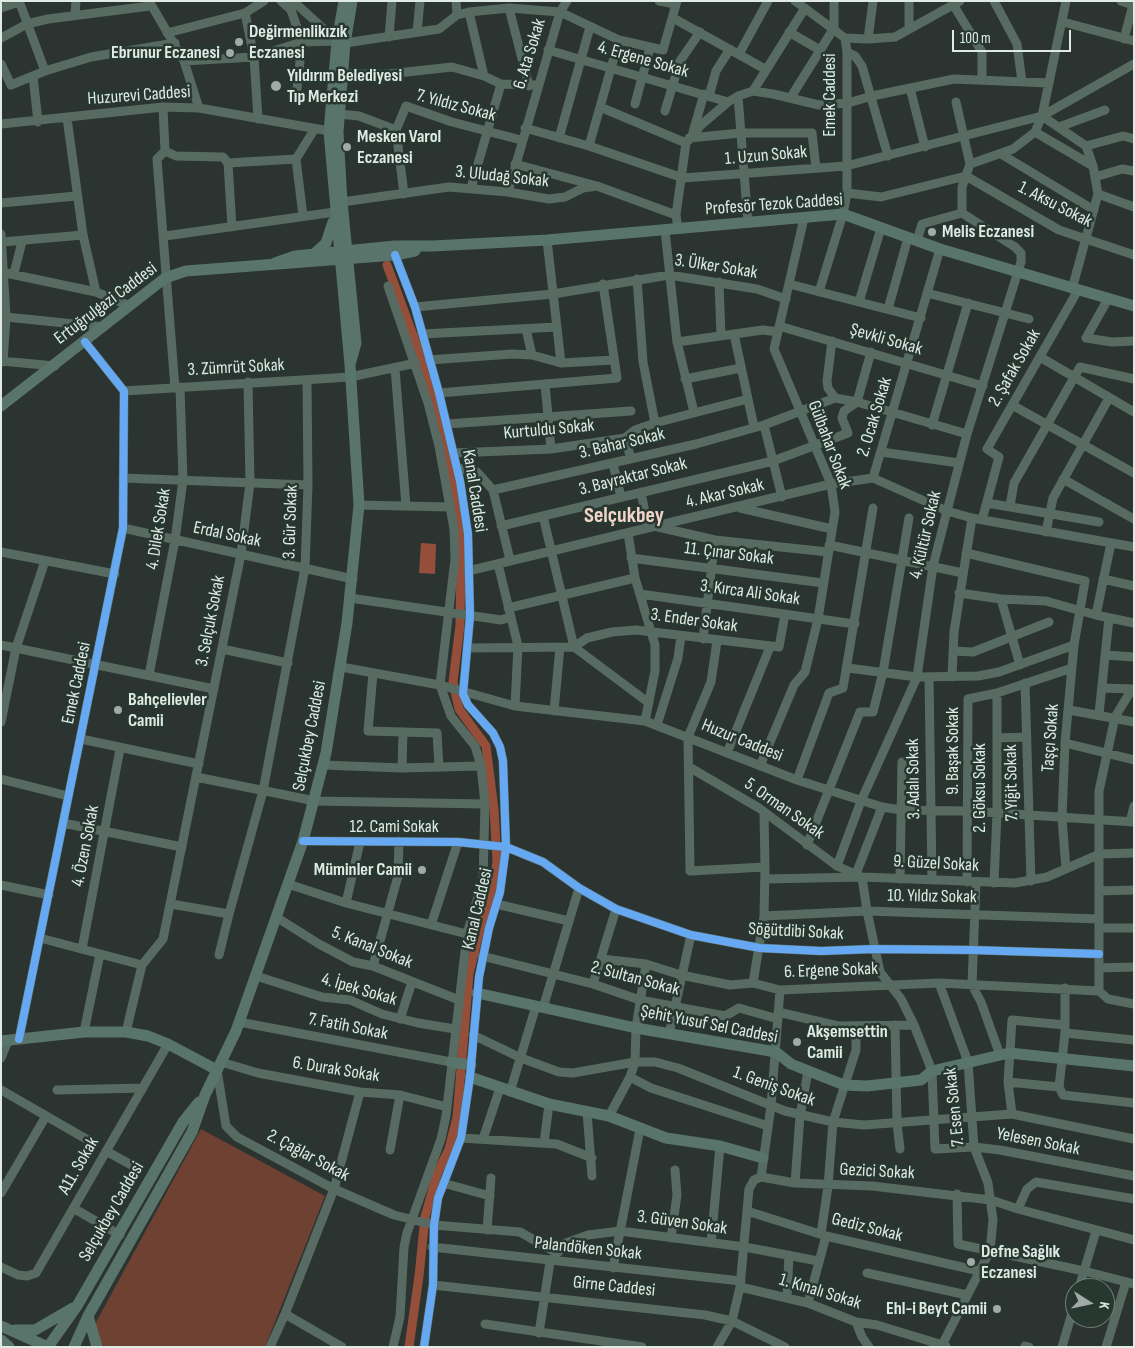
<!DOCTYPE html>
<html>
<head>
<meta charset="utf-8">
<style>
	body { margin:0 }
	#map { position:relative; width:1135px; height:1348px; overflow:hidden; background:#2b3430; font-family:"Sofia Sans Condensed",sans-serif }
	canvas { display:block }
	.frame { position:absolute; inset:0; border:2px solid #dfeae5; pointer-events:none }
	.north { position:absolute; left:1065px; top:1278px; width:50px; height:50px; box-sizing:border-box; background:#273831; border:1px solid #717f79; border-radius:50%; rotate:100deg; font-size:14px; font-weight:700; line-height:20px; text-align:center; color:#dfeae5 }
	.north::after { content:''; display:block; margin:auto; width:18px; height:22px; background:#a0aaa6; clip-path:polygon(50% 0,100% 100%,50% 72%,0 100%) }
	.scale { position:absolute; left:952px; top:30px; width:119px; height:22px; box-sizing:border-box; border:2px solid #dfeae5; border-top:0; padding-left:6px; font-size:15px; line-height:18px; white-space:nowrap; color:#dfeae5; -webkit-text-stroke:4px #273831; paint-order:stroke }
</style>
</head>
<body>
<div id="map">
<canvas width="1135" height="1348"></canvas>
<div class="frame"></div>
<div class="north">K</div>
<div class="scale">100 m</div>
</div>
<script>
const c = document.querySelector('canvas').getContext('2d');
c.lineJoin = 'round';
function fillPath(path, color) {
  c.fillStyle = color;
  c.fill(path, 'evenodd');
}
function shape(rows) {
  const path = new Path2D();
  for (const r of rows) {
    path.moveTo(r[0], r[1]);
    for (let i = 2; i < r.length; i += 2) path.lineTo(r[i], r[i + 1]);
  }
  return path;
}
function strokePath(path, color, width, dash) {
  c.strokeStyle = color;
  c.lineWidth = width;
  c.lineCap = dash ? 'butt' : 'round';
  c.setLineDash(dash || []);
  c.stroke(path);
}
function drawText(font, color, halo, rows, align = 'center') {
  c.font = font + ' "Sofia Sans Condensed",sans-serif';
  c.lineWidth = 5;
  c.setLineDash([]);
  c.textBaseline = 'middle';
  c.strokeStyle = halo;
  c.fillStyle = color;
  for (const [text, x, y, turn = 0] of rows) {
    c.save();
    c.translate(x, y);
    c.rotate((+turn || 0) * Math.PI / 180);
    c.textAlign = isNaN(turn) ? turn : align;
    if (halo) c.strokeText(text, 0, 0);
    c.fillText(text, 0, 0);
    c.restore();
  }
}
const green = shape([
	[201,1129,325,1196,265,1347,102,1347,95,1324]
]);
const water = shape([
	[421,543,436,544,435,574,419,573]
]);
const canal = shape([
	[387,265,426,370,445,444,455,497,461,530,461,562,460,625,453,682,459,709,486,746,494,809,497,861,493,892,479,933,469,974,457,1117,449,1149,437,1174,425,1217,419,1276,409,1347]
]);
const minor = shape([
	[19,1,45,71],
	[149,1,184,61,199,108],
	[281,1,291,10,302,42,337,41],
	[293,1,337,41,345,43,439,29,457,15,469,12,509,8,560,12,619,40,663,50,677,1],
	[456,1,457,15],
	[659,1,676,4],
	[795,1,845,38,847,52,847,193,843,214,819,292],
	[994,1,1017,44,1022,82],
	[1121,1,1133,5],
	[954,6,982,52,982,80],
	[1,8,19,2],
	[509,8,529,86],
	[469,12,484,76],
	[245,13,254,57,258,119],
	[75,15,76,1],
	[673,18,765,69],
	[1063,22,1134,41],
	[909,29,909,1],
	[417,32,420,1],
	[789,32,820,50],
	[167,33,245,13,264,1],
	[389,37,392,1],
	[1,38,27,24,48,19,150,6],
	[845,38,868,39,895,37,960,1],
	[868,39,873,1],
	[1124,39,1134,1],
	[548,50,728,102],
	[847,52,855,56,862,66,888,156],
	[739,54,768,1],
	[184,61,254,57,302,42,297,89],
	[1,64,11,85,45,71,91,57,175,43],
	[342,74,389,74,452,67,484,76,501,84,537,85],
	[33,76,38,122],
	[910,88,925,147],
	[753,91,805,8],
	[709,96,716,71,730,49],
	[738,96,748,223],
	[791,97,834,28,834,1],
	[956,102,970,164],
	[635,104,650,48],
	[163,107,165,151,157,159,175,388],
	[600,107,686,143],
	[665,111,680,61,700,32],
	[339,114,359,116,396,130,406,106,452,122,521,140],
	[1042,116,1086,146,1093,166,1098,194,1072,289],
	[67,118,83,235,96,292,130,306],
	[1,124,163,107,199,108,335,132],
	[1059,127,1105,110],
	[525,128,589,146,683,178,846,166,1042,116,1134,64],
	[396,130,404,194],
	[693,132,704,94],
	[1035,132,1093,166],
	[559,138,590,27],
	[689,138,741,133,812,133,816,168],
	[589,146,619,40],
	[1086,146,1123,136,1134,139],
	[165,151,176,156,223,157,228,163,296,159],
	[1001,154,1094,210],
	[228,163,232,227],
	[515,164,597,186,676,215],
	[966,176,1059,230,1134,255],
	[1095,177,1122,169,1134,171],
	[471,188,501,84],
	[508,192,560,12,567,1],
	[847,193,881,197,966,176],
	[1098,194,1134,207],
	[342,202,449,187,508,192,549,199,565,197,583,188,597,186],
	[1,203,76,196],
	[303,216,296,159,314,130],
	[678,229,676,215,686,143,701,125,728,102,738,96,753,91,773,94,819,105,848,103,872,96,954,79,1049,83],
	[665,230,677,342,694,412],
	[1,234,6,317,3,362],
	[165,236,335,212],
	[547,240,561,363],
	[917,241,922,224,962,213,962,187,970,164,1013,149,1035,132,1042,116,1066,1],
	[2,242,83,235],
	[940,249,873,478,947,511,972,518,1134,547],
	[395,255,415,307,439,393,460,481,468,534,470,616,463,694,468,705,493,733,500,747,503,761,506,847,500,892,489,928,479,977,470,1077,461,1138,438,1198,434,1225,433,1285,424,1347],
	[1,272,96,292],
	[14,273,22,242],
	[637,279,643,362,655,423],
	[719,282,721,336],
	[789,284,921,318],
	[388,286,428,403,439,446,454,529,455,559,440,685,451,716,475,746,481,766,485,804,483,880,467,934,446,1116,441,1139,407,1233,404,1247,400,1317,393,1347],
	[927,293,1029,319],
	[1108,299,1086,338,1112,342,1134,341],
	[859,302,881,228],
	[415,307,553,294,669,275,757,289,786,299],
	[888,309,908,238],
	[6,317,104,327],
	[779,326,983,386],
	[526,329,532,355,561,363,614,360],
	[422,334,557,327],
	[734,334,754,427],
	[832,341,827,381,828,388,835,398,857,402,967,434],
	[677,342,763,330,778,332],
	[1040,357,1134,412],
	[429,360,512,354,532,355],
	[1,361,55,366],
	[395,368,406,506],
	[685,379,741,368],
	[545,384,551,449],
	[124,391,350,377,416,363],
	[439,393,617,378,603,284],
	[1012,405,1134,473],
	[447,424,631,411],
	[764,425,782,497],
	[932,425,968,303],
	[625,438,635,430,655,423,748,399],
	[881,452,959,463],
	[454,453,551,449,625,438,631,459],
	[613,464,621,497],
	[457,468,477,472,493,490,696,444,764,425,835,398],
	[123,478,308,485],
	[1063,479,1134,519],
	[493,490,510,560],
	[641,492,648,528],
	[987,503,1099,522],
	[359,505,450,507],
	[1010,506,1014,483,1080,367,1134,379],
	[740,508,832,529],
	[543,516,574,647,587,638,612,632,636,630,779,647,785,614],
	[982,520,999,457,987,449,1078,290],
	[501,526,773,461,848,433,842,418,844,411,857,402,871,352],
	[658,527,715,540,828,552],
	[123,528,353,579],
	[1046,532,1053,498,1109,398],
	[628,533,635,578,655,645,655,671,645,721],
	[829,545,963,573],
	[1,552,115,574],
	[966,553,1085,581,1074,645,1065,743,1062,818,1066,869],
	[631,558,823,583],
	[498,564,518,646,515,706],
	[468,571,831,484,873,478],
	[1103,579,1134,586],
	[959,593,1001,599,1046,601,1096,615,1134,623],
	[640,594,855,624],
	[350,598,501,620,510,617],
	[1001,599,1020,665],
	[508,608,635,578],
	[1096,615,1111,543],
	[703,639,715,540],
	[717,641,711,682,688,737,690,871,765,867,764,916,753,983],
	[1,645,214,689],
	[467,648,574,647,649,703],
	[222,649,288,663],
	[953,651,973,652,1049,622],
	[1105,655,1134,657],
	[341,667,440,685,515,706,645,721,797,780,882,807,901,810,969,811,1134,822],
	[848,668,917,677,978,676,999,672,1074,645],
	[373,673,368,731,437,733,439,767],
	[149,675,175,540,183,480,180,387],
	[929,677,932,880],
	[952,677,954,632,972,518],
	[1025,683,1031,881],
	[1102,688,1134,689],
	[1069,710,1134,722],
	[554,711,560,647],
	[1099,714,1109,618],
	[1,722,16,648,45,561],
	[657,725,678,658,681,636],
	[997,738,1027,737],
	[81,739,199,764],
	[1065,743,1134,760],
	[727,753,770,647],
	[323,765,402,768,481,766],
	[760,766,794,685,805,672,818,619,835,512,831,484,774,349,804,218],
	[689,767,759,808,837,866,862,877,867,911,880,972,901,999,914,1025,932,1071,935,1149,974,1147,1000,1150,1134,1176],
	[402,768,403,732],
	[196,777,315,801,485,804],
	[1,779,68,796],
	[797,780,829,693,843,688,873,508],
	[764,812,765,867],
	[1130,822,1134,806],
	[63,823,182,847],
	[303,841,458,842,506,847,543,862,579,888,616,909,691,935,760,948,821,951,874,949,972,950,1099,954],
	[807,845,860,712,873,712,883,672,909,518],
	[837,866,861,801,917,677,933,566,947,511,967,434,1021,262,1021,253,1015,247,962,213],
	[856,874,882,807],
	[766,879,862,877,1015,883,1047,877,1100,854,1134,853],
	[900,879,902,762],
	[967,882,968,699,997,693,1072,668],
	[976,882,972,985,981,1002,1000,1055],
	[994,883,997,813,997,693],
	[288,884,346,903,467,934],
	[1,885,49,895],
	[1099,891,1134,890],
	[346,903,360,842],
	[171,904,229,914,263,791,305,568,308,485,307,380],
	[496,904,569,921],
	[764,916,867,911,1099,919],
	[276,917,319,944,353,962,373,966,459,1000],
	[431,925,458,842],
	[1099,928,1134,928],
	[40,938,142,965],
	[82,949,120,749],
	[219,955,229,914],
	[482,956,593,984,640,1000,725,1016,739,1008,778,1019],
	[602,959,646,964,681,975,730,985,753,983,780,990,939,983,1099,991,1108,999,1134,1004],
	[373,966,398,876,399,841],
	[1099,968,1134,967],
	[256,976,322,997,350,1000,382,1014,418,1023,455,1029],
	[939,983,968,1062,974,1147,988,1183,993,1220,990,1251,941,1347],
	[593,984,616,909],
	[1065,988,1065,1025],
	[1099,991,1099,791,1115,717,1132,689],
	[543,1008,579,888],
	[778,1012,838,1026,914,1025],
	[400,1019,412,982],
	[239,1022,451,1062],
	[895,1025,897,1123,900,1149],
	[84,1032,100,954],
	[126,1032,142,965,163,939,241,554,250,483,248,382],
	[669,1034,691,935],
	[473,1035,521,1058,559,1072,573,1073,635,1062,655,1062,678,1068,785,1111,833,1122,864,1125,1012,1114,1134,1139],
	[19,1039,123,528,124,391,85,342],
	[1,1058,8,1041],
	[221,1062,258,1073,360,1092,400,1095,447,1107],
	[217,1070,226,1126,237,1137,334,1189,394,1215,434,1225,520,1232,557,1253],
	[630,1077,651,1088,768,1126],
	[1008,1082,1059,1087,1063,1095,1134,1103],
	[1059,1087,1065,1033],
	[1,1090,93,1143],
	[57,1090,143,1088],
	[510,1092,536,1006],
	[587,1112,592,1176],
	[1012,1114,1008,1082,1012,1020,1065,1025,1065,1033,1134,1040],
	[609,1116,630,1077,635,1062,636,1028,646,964],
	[461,1138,557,1144,592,1158],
	[483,1139,500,1088],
	[544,1143,549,1104],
	[390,1150,400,1095],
	[106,1151,135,1167],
	[761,1177,795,1183,872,1186,991,1200,1018,1209,1134,1240],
	[443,1183,490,1196],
	[795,1183,800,1116,808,1071],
	[1,1193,46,1116],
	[957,1194,958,1244,1084,1271,1134,1284],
	[73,1208,120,1235],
	[1018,1209,1027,1189,1036,1182,1134,1199],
	[747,1211,826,1236,979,1271],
	[487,1230,491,1178],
	[821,1234,828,1186,833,1122,856,1050,856,1026],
	[671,1238,677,1195,675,1170],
	[711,1243,720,1146],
	[432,1247,741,1281],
	[1,1267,18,1275,27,1276,36,1273,168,1044],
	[613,1268,640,1129],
	[867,1273,967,1295],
	[433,1285,705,1315,732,1321,785,1347],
	[740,1287,808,1303,856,1322,877,1325,946,1346],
	[1079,1288,1096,1231],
	[787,1298,789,1255],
	[808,1303,826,1236],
	[285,1314,342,1347],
	[856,1322,862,1337,869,1347],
	[485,1324,642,1347],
	[539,1333,550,1262,566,1243,588,1235,620,1231,745,1247,818,1261],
	[1025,1346,1029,1347],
	[270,1347,285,1314,334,1189,360,1092],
	[717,1347,732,1321,740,1287,749,1189,754,1180,761,1177,771,1106,780,990],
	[1062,1347,1075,1303],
	[1106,1347,1126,1282]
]);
const major = shape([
	[314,254,326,243,333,222],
	[275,263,295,256,395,246,433,246,547,240,843,214,940,249,1134,306],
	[351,361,356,343,342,202,338,132,345,43,352,1],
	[1,406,165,278,186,271,395,255,415,251],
	[477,993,636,1028,776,1052,791,1064,844,1085,867,1086,921,1080,932,1071,1009,1053,1134,1066],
	[1,1041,84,1032,126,1032,148,1036,168,1044,217,1070],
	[451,1062,471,1065],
	[470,1077,549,1104,609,1116,666,1138,720,1146,763,1158],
	[88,1316,97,1347],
	[1,1326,48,1347,77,1306,183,1122,199,1102],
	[15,1330,35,1330,73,1308],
	[1,1340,9,1347],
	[74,1347,88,1316,192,1132,205,1095,236,1031,303,841,326,753,347,623,359,505,350,365,329,132,337,41,344,1]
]);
const cycleway = shape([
	[395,255,415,307,439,393,460,481,468,534,470,616,463,694,468,705,493,733,500,747,503,761,506,847,500,892,489,928,479,977,470,1077,461,1138,438,1198,434,1225,433,1285,424,1347],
	[303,841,458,842,506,847,543,862,579,888,616,909,691,935,760,948,821,951,874,949,972,950,1099,954],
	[19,1039,123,528,124,391,85,342]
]);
const markers = [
	[239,42,5,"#a0aaa6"],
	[230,53,5,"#a0aaa6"],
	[276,86,6,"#a0aaa6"],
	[347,147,5,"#a0aaa6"],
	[932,232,5,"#a0aaa6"],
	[118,710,5,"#a0aaa6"],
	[422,870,5,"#a0aaa6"],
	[797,1042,5,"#a0aaa6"],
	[971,1262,5,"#a0aaa6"],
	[997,1309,5,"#a0aaa6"]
];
const poiNames = [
	["Değirmenlikızık",249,32],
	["Eczanesi",249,53],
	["Ebrunur Eczanesi",220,53,"right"],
	["Yıldırım Belediyesi",287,76],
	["Tıp Merkezi",287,97],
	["Mesken Varol",357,137],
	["Eczanesi",357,158],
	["Melis Eczanesi",942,232],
	["Bahçelievler",128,700],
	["Camii",128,721],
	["Müminler Camii",412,870,"right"],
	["Akşemsettin",807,1032],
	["Camii",807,1053],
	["Defne Sağlık",981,1252],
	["Eczanesi",981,1273],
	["Ehl-i Beyt Camii",987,1309,"right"]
];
const streetNames = [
	["6. Ata Sokak",530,54,-73],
	["4. Ergene Sokak",643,60,16],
	["Emek Caddesi",830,95,-90],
	["Huzurevi Caddesi",139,96,-4],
	["7. Yıldız Sokak",456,106,15],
	["1. Uzun Sokak",766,156,-5],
	["3. Uludağ Sokak",502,177,6],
	["Profesör Tezok Caddesi",774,205,-4],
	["1. Aksu Sokak",1055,205,27],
	["3. Ülker Sokak",716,267,9],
	["Ertuğrulgazi Caddesi",106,304,-37],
	["Şevkli Sokak",886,340,16],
	["3. Zümrüt Sokak",236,368,-3],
	["2. Şafak Sokak",1015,368,-60],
	["2. Ocak Sokak",875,417,-73],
	["Kurtuldu Sokak",549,430,-5],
	["3. Bahar Sokak",622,444,-13],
	["Gülbahar Sokak",829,445,69],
	["3. Bayraktar Sokak",633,477,-14],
	["Kanal Caddesi",474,491,81],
	["4. Akar Sokak",725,494,-13],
	["3. Gür Sokak",291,522,-88],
	["4. Dilek Sokak",159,529,-81],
	["Erdal Sokak",227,535,12],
	["4. Kültür Sokak",926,535,-77],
	["11. Çınar Sokak",729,554,7],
	["3. Kırca Ali Sokak",750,593,8],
	["3. Selçuk Sokak",211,621,-79],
	["3. Ender Sokak",694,621,8],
	["Emek Caddesi",77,683,-78],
	["Selçukbey Caddesi",310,736,-79],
	["Taşçı Sokak",1051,738,-86],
	["Huzur Caddesi",742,741,22],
	["9. Başak Sokak",953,751,-90],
	["3. Adalı Sokak",914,779,-91],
	["7. Yiğit Sokak",1012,783,-91],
	["2. Göksu Sokak",980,788,-90],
	["5. Orman Sokak",784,809,35],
	["12. Cami Sokak",394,827],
	["4. Özen Sokak",86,846,-79],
	["9. Güzel Sokak",936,864,3],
	["10. Yıldız Sokak",932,897,1],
	["Kanal Caddesi",478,909,-77],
	["Söğütdibi Sokak",796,932,3],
	["5. Kanal Sokak",372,948,22],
	["6. Ergene Sokak",831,971,-2],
	["2. Sultan Sokak",635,979,15],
	["4. İpek Sokak",359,990,16],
	["Şehit Yusuf Sel Caddesi",709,1025,11],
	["7. Fatih Sokak",348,1027,11],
	["6. Durak Sokak",336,1070,9],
	["1. Geniş Sokak",774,1087,20],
	["7. Esen Sokak",955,1107,-96],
	["Yelesen Sokak",1038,1142,11],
	["2. Çağlar Sokak",308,1156,28],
	["A11. Sokak",79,1166,-60],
	["Gezici Sokak",877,1172,3],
	["Selçukbey Caddesi",112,1212,-60],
	["3. Güven Sokak",682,1223,8],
	["Gediz Sokak",867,1228,14],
	["Palandöken Sokak",588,1249,6],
	["Girne Caddesi",614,1287,6],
	["1. Kınalı Sokak",820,1292,17]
];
const districtNames = [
	["Selçukbey",624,516]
];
fillPath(green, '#6f4133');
fillPath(water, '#944e3a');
strokePath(canal, '#944e3a', 9);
strokePath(minor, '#576b63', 9);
strokePath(major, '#59746a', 11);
strokePath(cycleway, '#66a8f1', 8);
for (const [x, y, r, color] of markers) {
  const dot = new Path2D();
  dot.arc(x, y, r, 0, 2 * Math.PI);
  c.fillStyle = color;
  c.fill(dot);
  strokePath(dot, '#273831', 2);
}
drawText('bold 18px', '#dfeae5', '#273831', poiNames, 'left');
drawText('18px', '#dfeae5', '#273831', streetNames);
drawText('bold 22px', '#f5d4ca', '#273831', districtNames);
</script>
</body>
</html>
